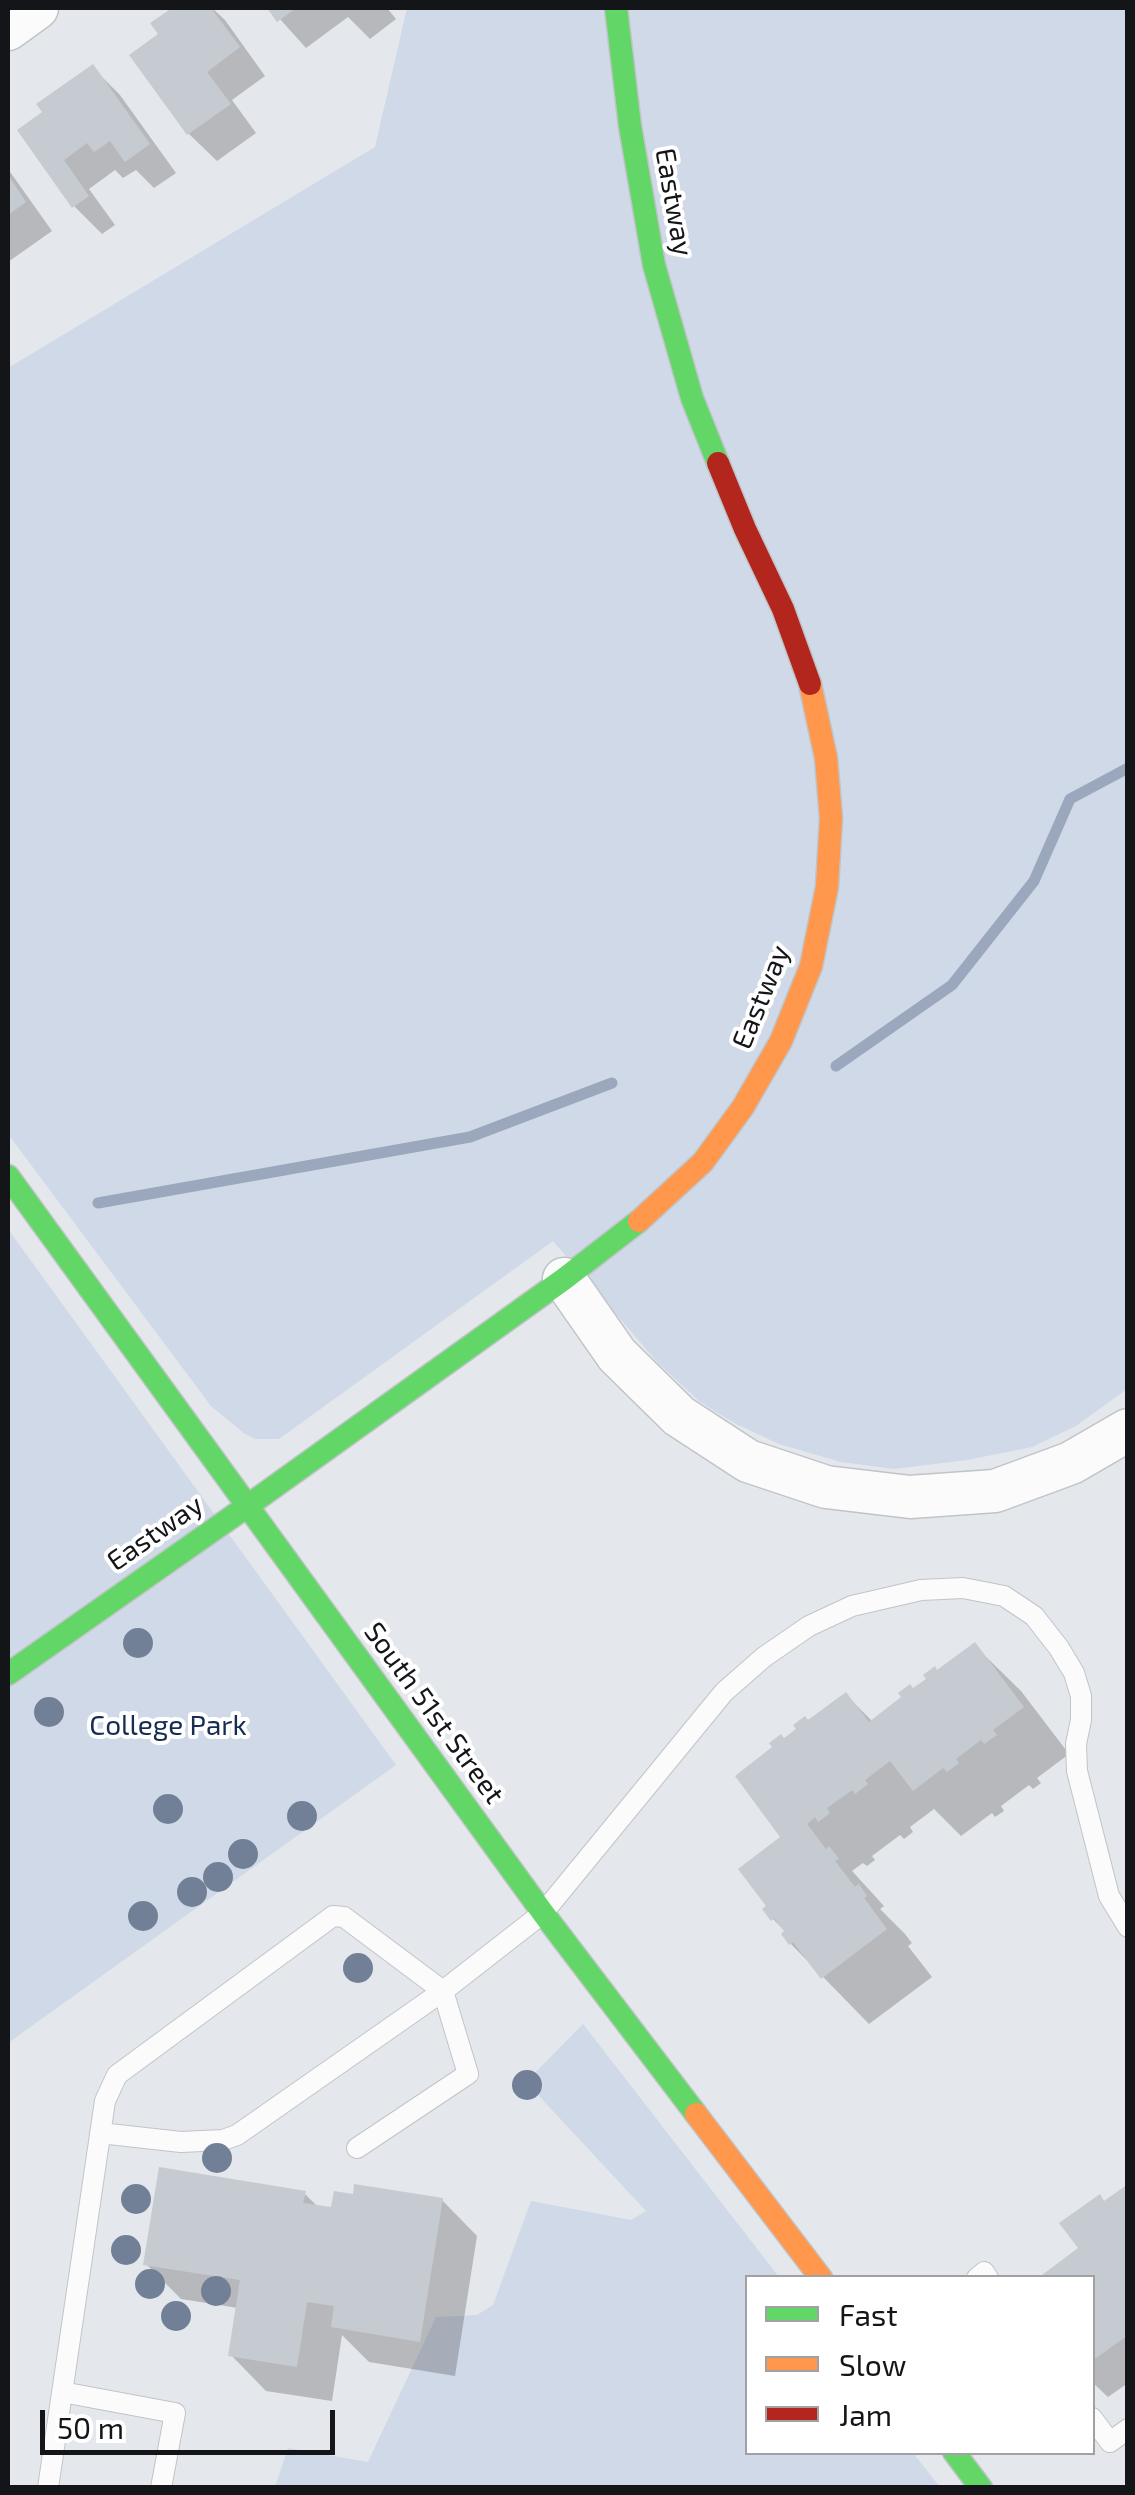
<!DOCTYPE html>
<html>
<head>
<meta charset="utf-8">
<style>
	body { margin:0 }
	#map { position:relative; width:1135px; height:2495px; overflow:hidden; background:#e4e7eb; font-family:"Exo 2",sans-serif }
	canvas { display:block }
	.frame { position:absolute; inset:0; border:10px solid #141518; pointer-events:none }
	.legend { position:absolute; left:745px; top:2275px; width:350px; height:180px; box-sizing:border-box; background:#fff; border:2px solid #a1a1a3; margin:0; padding:12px 18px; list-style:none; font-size:30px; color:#141518 }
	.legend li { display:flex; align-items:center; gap:20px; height:50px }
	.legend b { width:50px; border:2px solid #a1a1a3 }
	.scale { position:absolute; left:40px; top:2410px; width:295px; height:45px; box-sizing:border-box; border:5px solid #141518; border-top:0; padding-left:12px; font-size:30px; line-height:35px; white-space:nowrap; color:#141518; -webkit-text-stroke:8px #fff; paint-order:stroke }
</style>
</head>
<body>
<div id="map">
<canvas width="1135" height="2495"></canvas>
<div class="frame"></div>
<ul class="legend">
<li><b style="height:12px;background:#63d668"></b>Fast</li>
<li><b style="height:12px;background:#ff974d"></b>Slow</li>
<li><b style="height:12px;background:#b3261e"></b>Jam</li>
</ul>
<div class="scale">50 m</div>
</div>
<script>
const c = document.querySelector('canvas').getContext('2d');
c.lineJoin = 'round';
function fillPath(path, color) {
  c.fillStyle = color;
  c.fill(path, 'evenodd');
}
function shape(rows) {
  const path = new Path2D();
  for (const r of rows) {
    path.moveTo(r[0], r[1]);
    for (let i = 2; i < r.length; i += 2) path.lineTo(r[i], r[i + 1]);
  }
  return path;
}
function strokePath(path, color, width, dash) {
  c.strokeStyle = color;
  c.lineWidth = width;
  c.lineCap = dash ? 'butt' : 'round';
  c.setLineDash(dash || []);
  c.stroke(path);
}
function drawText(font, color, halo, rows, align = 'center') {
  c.font = font + ' "Exo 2",sans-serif';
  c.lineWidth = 8;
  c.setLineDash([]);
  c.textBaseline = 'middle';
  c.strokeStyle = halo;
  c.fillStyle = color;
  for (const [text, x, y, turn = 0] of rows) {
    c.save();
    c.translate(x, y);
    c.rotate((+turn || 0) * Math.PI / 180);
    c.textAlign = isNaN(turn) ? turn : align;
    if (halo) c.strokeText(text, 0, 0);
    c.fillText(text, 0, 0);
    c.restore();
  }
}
const green = shape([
	[407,8,1127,8,1127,1389,1076,1426,1032,1447,967,1460,894,1469,841,1462,779,1444,734,1423,699,1401,658,1363,553,1241,279,1439,256,1439,245,1434,211,1406,8,1134,8,368,375,147],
	[8,1229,396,1765,8,2043],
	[583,2024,779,2277,748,2278,748,2452,913,2453,940,2487,275,2487,288,2448,368,2462,436,2317,477,2315,493,2305,531,2201,631,2220,646,2211,526,2082]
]);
const shadow = shape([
	[176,8,212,8,225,20,265,76,232,100,256,133,217,161,189,134,133,55,162,35,154,23],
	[270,8,387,8,396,19,370,39,348,17,306,48],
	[92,67,120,95,176,173,154,188,136,170,123,178,115,170,89,189,115,225,102,234,74,206,45,113],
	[8,169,52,231,8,262],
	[974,1645,1021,1691,1069,1754,1037,1778,1041,1783,1033,1789,1029,1785,1001,1806,1004,1811,995,1817,992,1813,961,1836,934,1809,910,1827,913,1832,904,1839,900,1835,872,1856,875,1860,867,1866,863,1863,852,1871,884,1906,880,1909,905,1934,912,1943,908,1946,932,1977,869,2024,791,1944,784,1934,786,1932,773,1919,783,1837,785,1741,846,1695,873,1722],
	[1128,2187,1128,2383,1108,2397,1092,2382,1092,2278,1081,2249],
	[304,2193,319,2208,442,2200,477,2236,455,2376,369,2362,342,2335,332,2401,266,2391,231,2355,238,2308,181,2299,146,2264]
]);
const stream = shape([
	[836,1066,952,985,1034,881,1070,799,1128,768],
	[98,1203,470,1137,612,1083]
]);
const building = shape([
	[172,8,211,8,240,47,207,72,231,104,187,135,129,55,158,34,150,23],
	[267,8,296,8,277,22],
	[93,64,150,144,125,162,110,141,94,152,87,143,64,160,89,196,72,208,17,130,42,112,36,104],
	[8,175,26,202,8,215],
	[975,1642,1024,1707,993,1730,997,1735,984,1744,981,1740,956,1759,959,1763,947,1772,943,1768,913,1791,890,1761,865,1780,868,1784,855,1794,852,1790,827,1808,830,1813,818,1822,815,1817,807,1824,826,1849,829,1846,839,1859,835,1861,855,1887,859,1884,867,1896,864,1898,887,1929,821,1979,793,1942,789,1945,781,1934,784,1931,774,1918,771,1921,762,1909,766,1906,738,1869,780,1837,735,1776,772,1747,769,1743,781,1734,784,1738,796,1729,793,1725,805,1716,808,1720,846,1692,869,1722,901,1697,898,1693,910,1684,913,1688,926,1679,923,1675,935,1666,937,1670],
	[159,2167,306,2191,303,2203,331,2207,334,2191,353,2194,354,2184,443,2198,420,2342,331,2327,334,2306,307,2302,297,2367,228,2356,240,2280,143,2265],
	[1128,2184,1128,2335,1092,2361,1092,2278,1038,2278,1078,2248,1059,2223,1100,2194,1104,2201]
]);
const lane = shape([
	[100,2133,181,2142,223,2140,237,2135,443,1991,468,2074,357,2148],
	[977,2278,984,2272,988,2278],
	[62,2392,175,2413,161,2488],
	[1092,2418,1110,2442,1128,2429],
	[48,2488,105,2101,117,2075,333,1916,344,1917,443,1991,543,1913,724,1692,764,1657,809,1626,852,1606,921,1590,963,1588,1004,1596,1034,1616,1059,1648,1074,1673,1081,1696,1081,1720,1076,1744,1077,1771,1109,1896,1128,1927]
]);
const street = shape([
	[8,29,37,8],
	[564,1279,617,1355,679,1416,748,1461,826,1487,910,1497,995,1491,1071,1463,1128,1430]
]);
const fast = shape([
	[616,8,630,126,654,265,692,398,718,463],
	[8,1176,543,1913,696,2114],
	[8,1674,246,1507,564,1279,639,1221],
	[954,2452,981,2488]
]);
const slow = shape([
	[639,1221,703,1162,743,1107,781,1041,811,966,827,887,831,818,826,758,810,684],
	[696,2114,821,2278]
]);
const jam = shape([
	[718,463,745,529,783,609,810,684]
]);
const trees = [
	[138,1643],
	[49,1712],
	[168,1809],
	[302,1816],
	[243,1854],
	[218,1877],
	[192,1892],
	[143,1916],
	[358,1968],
	[527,2085],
	[217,2158],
	[136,2199],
	[126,2250],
	[150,2284],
	[216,2291],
	[176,2316]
];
const streetNames = [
	["Eastway",674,202,80],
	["Eastway",761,997,-68],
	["Eastway",155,1533,-35],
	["South 51st Street",434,1713,54]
];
const parkNames = [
	["College Park",168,1726]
];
fillPath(green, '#d0d9e7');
fillPath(shadow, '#0003');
strokePath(stream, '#9aa7bc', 11);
fillPath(building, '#c6cbd2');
strokePath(lane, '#c1c4c7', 22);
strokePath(street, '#c1c4c7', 45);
strokePath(fast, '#c1c4c7', 25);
strokePath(slow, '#c1c4c7', 25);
strokePath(jam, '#c1c4c7', 25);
strokePath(lane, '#fbfbfc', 20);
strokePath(street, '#fbfbfc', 42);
strokePath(fast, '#63d668', 22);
strokePath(slow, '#ff974d', 22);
strokePath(jam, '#b3261e', 22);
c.fillStyle = '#728097';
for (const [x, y] of trees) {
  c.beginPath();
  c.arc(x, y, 15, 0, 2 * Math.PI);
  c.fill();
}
drawText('28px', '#141518', '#fff', streetNames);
drawText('28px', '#152c53', '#fff', parkNames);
</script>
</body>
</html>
